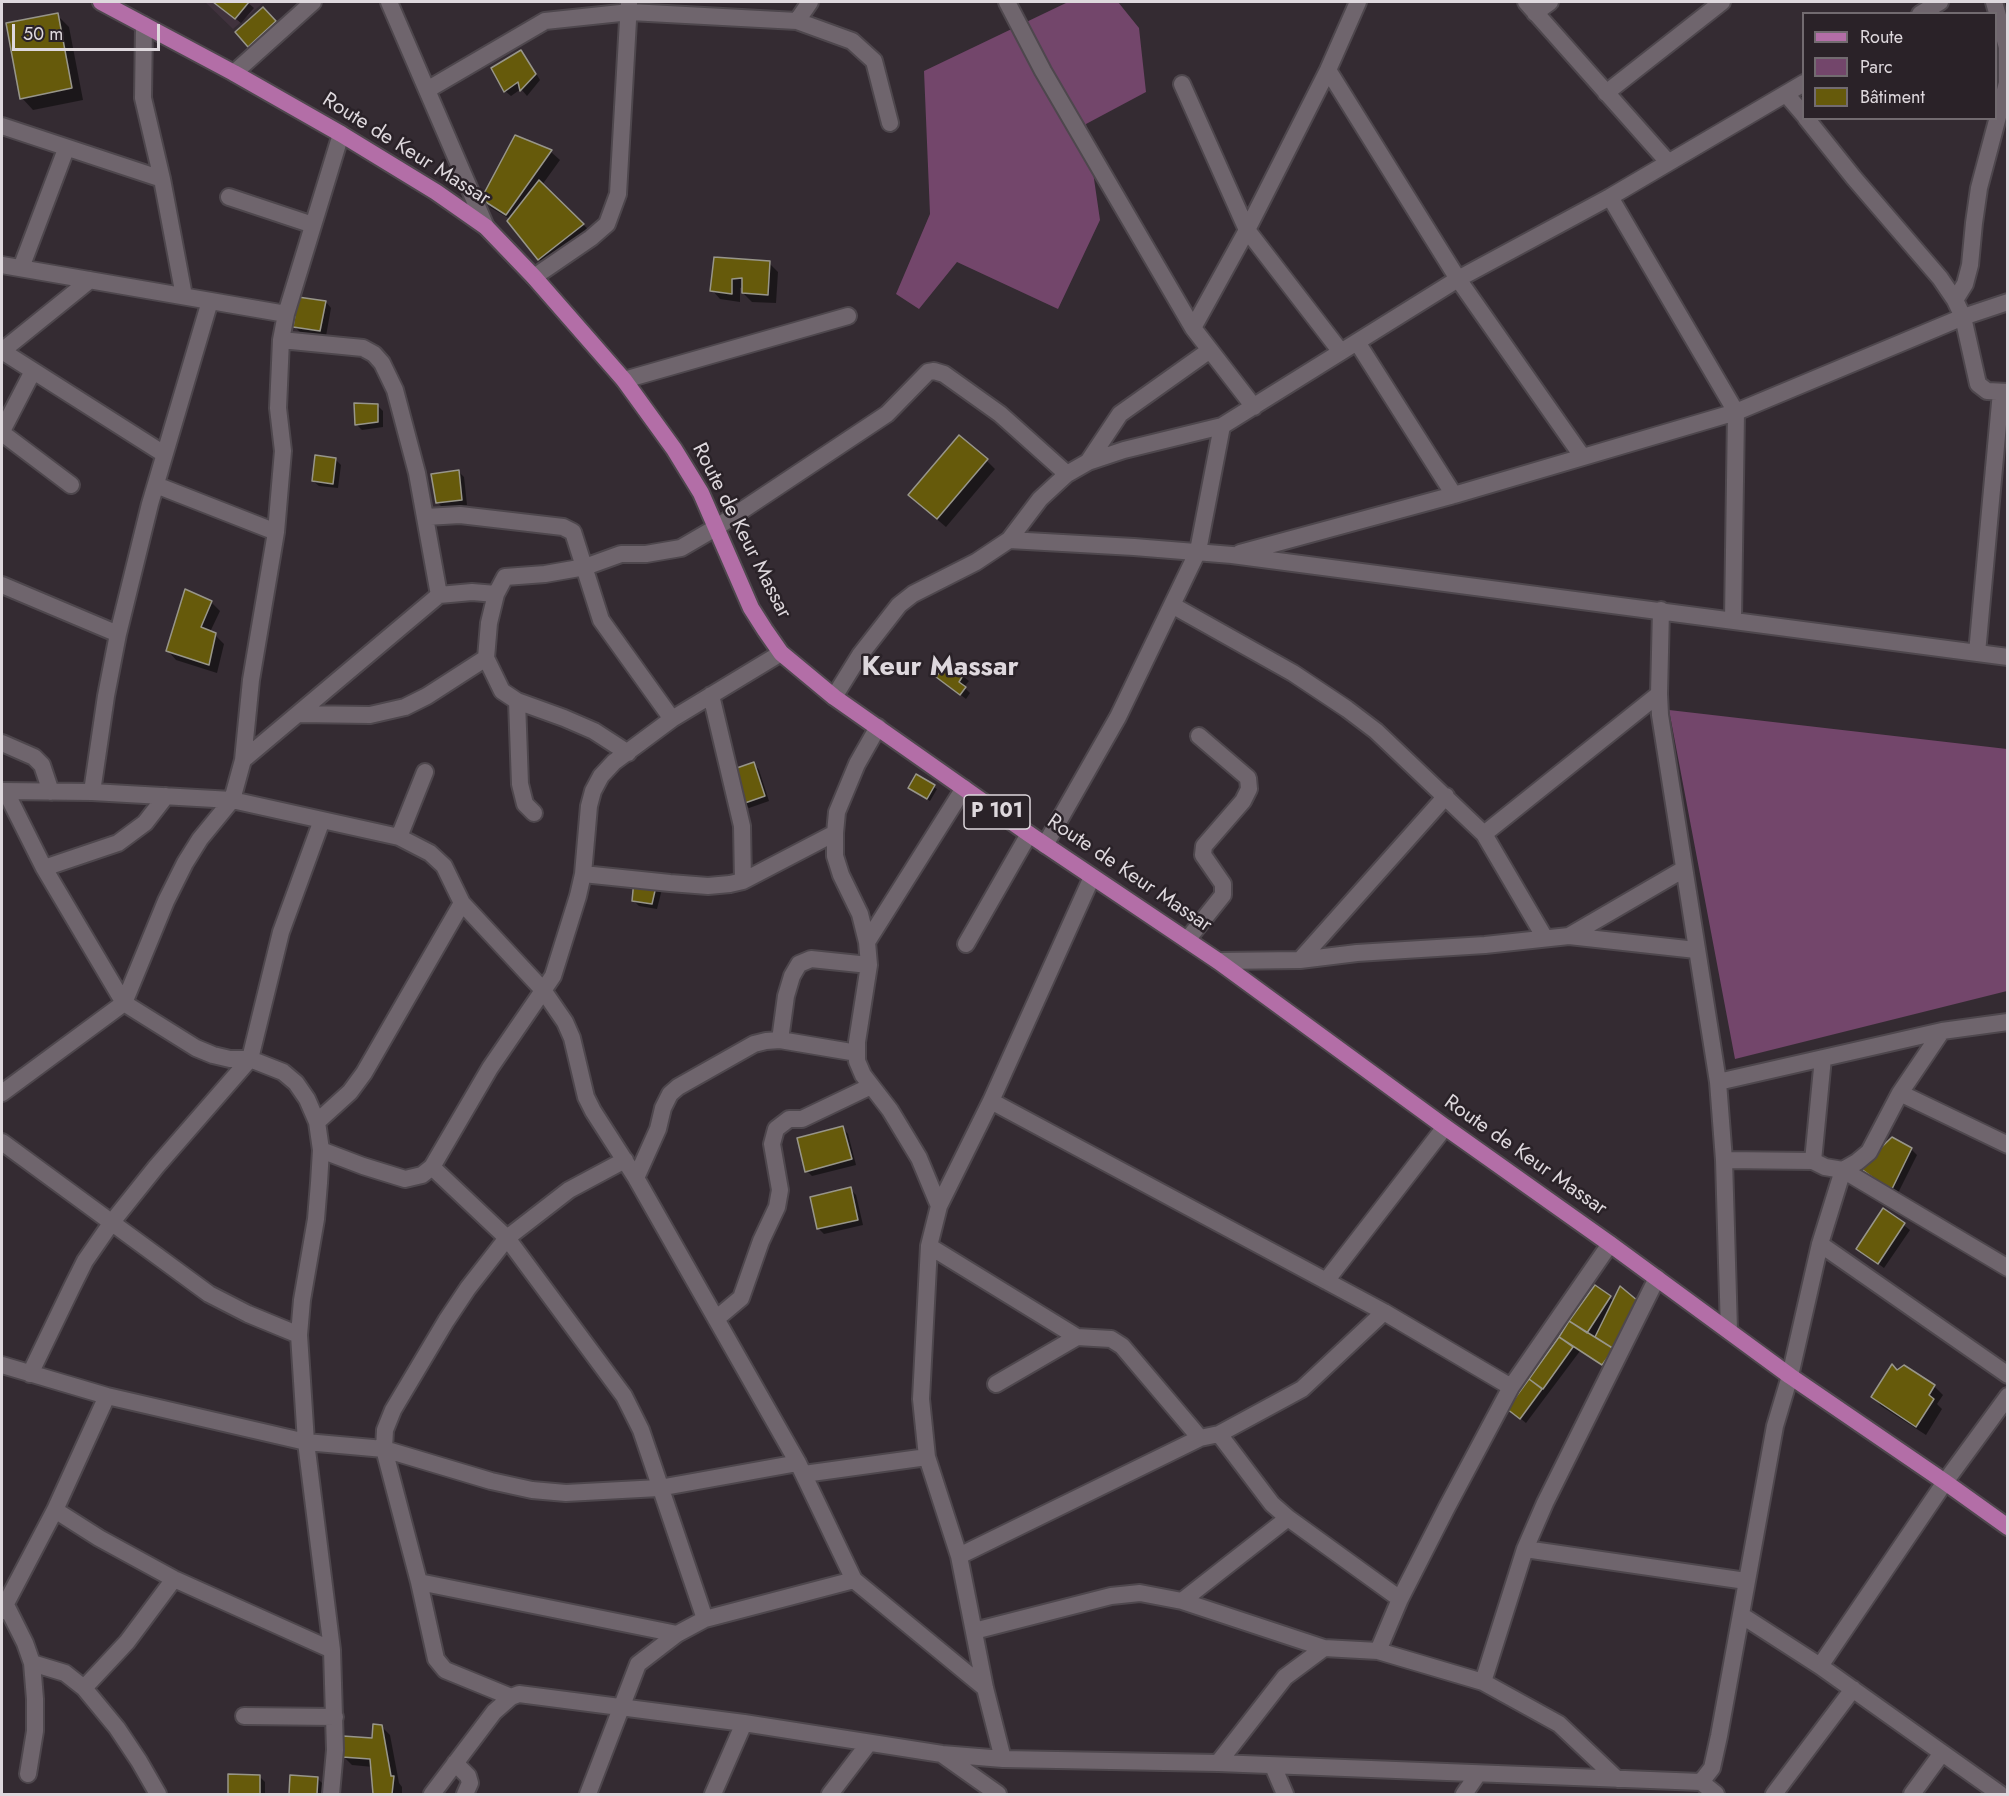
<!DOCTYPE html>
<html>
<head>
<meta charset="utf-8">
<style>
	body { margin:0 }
	#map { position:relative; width:2009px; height:1796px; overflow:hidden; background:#342b32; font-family:Jost,sans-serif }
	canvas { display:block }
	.frame { position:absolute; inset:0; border:3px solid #ded8dd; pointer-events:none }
	.legend { position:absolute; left:1802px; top:12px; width:195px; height:108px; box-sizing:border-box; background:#2a2228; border:2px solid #726b70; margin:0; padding:8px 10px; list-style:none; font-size:18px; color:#ded8dd }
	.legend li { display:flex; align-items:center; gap:12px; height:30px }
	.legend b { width:30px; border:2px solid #726b70 }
	.scale { position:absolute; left:12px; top:24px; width:148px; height:27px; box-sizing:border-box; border:3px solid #ded8dd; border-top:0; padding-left:8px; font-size:18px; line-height:21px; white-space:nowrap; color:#ded8dd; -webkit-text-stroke:4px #2a2228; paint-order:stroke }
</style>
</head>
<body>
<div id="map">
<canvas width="2009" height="1796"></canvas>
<div class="frame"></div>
<ul class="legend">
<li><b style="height:8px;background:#b36ea7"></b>Route</li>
<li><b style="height:16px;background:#73466b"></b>Parc</li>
<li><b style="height:16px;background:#665a0b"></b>Bâtiment</li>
</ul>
<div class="scale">50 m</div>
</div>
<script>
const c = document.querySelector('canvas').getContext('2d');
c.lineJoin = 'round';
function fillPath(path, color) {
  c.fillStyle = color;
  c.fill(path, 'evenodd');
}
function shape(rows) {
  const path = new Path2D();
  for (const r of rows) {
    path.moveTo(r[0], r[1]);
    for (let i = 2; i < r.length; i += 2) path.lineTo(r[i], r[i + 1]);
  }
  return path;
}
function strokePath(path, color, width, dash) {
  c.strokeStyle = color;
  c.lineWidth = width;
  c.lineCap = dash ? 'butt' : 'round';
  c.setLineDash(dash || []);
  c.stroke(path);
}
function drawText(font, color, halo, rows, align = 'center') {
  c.font = font + ' Jost,sans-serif';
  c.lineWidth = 5;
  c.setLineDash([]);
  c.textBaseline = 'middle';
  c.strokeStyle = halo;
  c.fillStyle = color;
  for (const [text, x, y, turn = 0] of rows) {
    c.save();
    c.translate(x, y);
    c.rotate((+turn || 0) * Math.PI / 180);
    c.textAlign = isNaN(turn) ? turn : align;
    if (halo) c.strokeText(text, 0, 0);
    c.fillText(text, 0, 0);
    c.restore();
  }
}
const built = shape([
	[205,2,264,2,233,29]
]);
const green = shape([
	[1068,2,1118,2,1139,28,1146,92,1086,124,1100,220,1058,309,957,262,919,309,896,294,930,214,924,71],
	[1669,710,2007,749,2007,991,1735,1059]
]);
const shadow = shape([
	[214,2,247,2,254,8,241,23],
	[263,9,280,28,255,51,237,32],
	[57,15,69,27,83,100,33,110,22,98],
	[521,52,526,57,540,80,527,96,521,89,511,96,505,91],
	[515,137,551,152,560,160,542,185,592,233,548,268,539,259,510,219,491,208,483,199],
	[715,258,769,263,778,272,776,303,752,302,743,293,743,287,740,288,740,302,720,299,712,290],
	[299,298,326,302,331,308,326,336,300,332,295,327],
	[377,405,383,411,383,427,362,430,356,424],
	[335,459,341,465,338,488,319,486,313,481],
	[986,460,995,469,946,527,919,504],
	[458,471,464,477,467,505,443,508,437,502],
	[211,602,220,611,210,632,215,635,224,644,217,673,176,660,168,651],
	[948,664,969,681,964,687,970,693,966,699,944,682],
	[754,764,759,770,769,801,749,808,743,803],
	[916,776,937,789,930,801,910,788],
	[656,884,662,889,657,909,639,906,633,900],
	[843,1128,848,1134,856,1165,812,1176,807,1171],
	[1892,1139,1912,1150,1917,1155,1897,1195,1867,1173],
	[850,1189,856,1195,863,1225,824,1234,818,1228],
	[1884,1210,1910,1230,1884,1268,1858,1249],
	[1595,1287,1614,1301,1637,1302,1608,1369,1580,1351,1526,1423,1509,1409],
	[1904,1367,1934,1386,1943,1395,1937,1404,1942,1409,1926,1435,1881,1406,1873,1397],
	[381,1726,390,1735,399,1783,402,1787,402,1794,375,1794,373,1767,352,1765,343,1756,373,1740],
	[230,1776,259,1776,265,1782,265,1794,229,1794],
	[292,1777,318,1779,323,1784,323,1794,290,1794]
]);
const building = shape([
	[213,2,249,2,235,19,213,2],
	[263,7,276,21,248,47,235,32,263,7],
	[58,13,72,88,20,99,6,23,58,13],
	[521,50,536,74,520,91,518,82,504,92,491,68,521,50],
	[515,135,552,150,506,215,481,199,515,135],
	[539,180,584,224,538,260,507,221,539,180],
	[714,257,770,261,768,295,742,293,742,278,732,279,732,294,710,291,714,257],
	[298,297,326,301,320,331,293,327,298,297],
	[354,403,378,404,378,422,355,425,354,403],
	[959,435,988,459,937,519,908,495,959,435],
	[315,455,336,458,333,484,312,481,315,455],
	[459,470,462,500,436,503,431,474,459,470],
	[185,589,212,601,201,627,216,633,209,665,166,651,185,589],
	[947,662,964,674,959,682,966,687,960,695,936,677,947,662],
	[754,762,765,796,742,804,731,770,754,762],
	[916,774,935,785,927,799,908,788,916,774],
	[634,880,657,882,652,904,632,901,634,880],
	[843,1126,852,1159,805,1172,797,1138,843,1126],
	[1892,1137,1912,1148,1891,1191,1860,1168,1892,1137],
	[851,1187,858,1220,817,1229,810,1197,851,1187],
	[1883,1208,1905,1223,1878,1264,1856,1249,1883,1208],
	[1595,1285,1611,1296,1587,1333,1569,1321,1595,1285],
	[1620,1286,1638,1301,1614,1349,1595,1337,1620,1286],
	[1569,1321,1614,1349,1602,1365,1559,1337,1569,1321],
	[1559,1337,1573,1347,1543,1389,1529,1379,1559,1337],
	[1892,1364,1897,1370,1904,1365,1935,1385,1929,1395,1934,1399,1916,1427,1871,1397,1892,1364],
	[1529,1379,1542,1389,1520,1419,1507,1409,1529,1379],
	[373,1724,382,1725,391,1776,394,1776,392,1794,373,1794,370,1759,342,1757,343,1736,372,1738,373,1724],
	[228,1774,260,1775,260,1794,228,1794,228,1774],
	[290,1775,318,1777,317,1794,289,1794,290,1775]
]);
const minor = shape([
	[389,2,486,227],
	[1007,2,1043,71,1193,328,1254,407],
	[1526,2,1668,162],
	[1535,13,1550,2],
	[1920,14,1940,2],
	[797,21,810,2],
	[144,25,143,98,162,179,184,296],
	[1328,70,1458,279,1582,456],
	[234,73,313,2],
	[1182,84,1247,230,1341,352],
	[427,90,545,21,630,12,797,21,852,41,874,61,890,123],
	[1606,93,1722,2],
	[1786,94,1804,115],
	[1806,118,1854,178,1940,278,1955,300,1963,317,1978,384,1987,391,2008,392],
	[2,126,162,179],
	[229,197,313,225],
	[1610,197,1736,412,1733,620],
	[2,265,286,314],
	[21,268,66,149],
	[534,277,591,238,607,224,618,194,629,3],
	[1955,300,1965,284,1970,265,1974,223,1979,188,2007,83,2007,47,1994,2],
	[1193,328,1247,230,1328,70,1358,2],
	[281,340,363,348,374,354,382,363,395,390,417,473,439,595],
	[1357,342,1454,495],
	[2,351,164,454],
	[2,351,90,280],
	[624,380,848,316],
	[2,431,33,371],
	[2,433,71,485],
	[1088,462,1120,414,1210,350],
	[156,485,276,532],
	[426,517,460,515,563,527,573,532,601,620,672,719],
	[1009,540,1040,499,1067,474,1088,462,1124,450,1222,426,1458,279,1610,197,1804,83],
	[1240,553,1454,495,1736,412,1963,317,2008,302],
	[2,585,118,634],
	[1172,605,1293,673,1347,709,1376,731,1484,834,1545,938],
	[1661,610,1659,694,1660,715,1718,1082,1724,1160,1729,1331],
	[1977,653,2001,392],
	[711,695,742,826,743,881],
	[834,697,860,655,899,605,913,594,976,562,1009,540,1134,547,1232,555,2008,657],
	[517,701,520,784,525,804,534,813],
	[298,714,370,715,405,707,427,696,486,658],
	[878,727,857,764,837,812,835,833,835,856,841,875,860,914,867,942,869,965,857,1042,857,1061,863,1075,890,1110,919,1158,939,1206],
	[2,743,34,757,42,765,51,792],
	[628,753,594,731,564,718,517,701,502,691,486,658,489,623,496,594,505,577,545,574,585,567,621,554,646,554,681,548,717,527,887,414,928,372,934,371,944,374,1000,414,1067,474],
	[243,760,439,595,472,592,496,594],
	[2,791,92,792,232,800,399,837,430,853,444,866,462,903,543,990,565,1022,572,1038,586,1097,593,1111,636,1178,798,1463,854,1580,985,1688],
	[6,792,44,868,124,1003,196,1048,213,1055,230,1059,250,1059,283,1072,296,1083,307,1099,317,1122,321,1150,319,1183,316,1219,302,1300,299,1335,306,1442,332,1650,335,1750,331,1794],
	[92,792,106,696,118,634,150,504,210,301],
	[1484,834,1659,694],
	[399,837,425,772],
	[1045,845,1118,717,1198,551,1222,426],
	[44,868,118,843,145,823,166,796],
	[583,874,670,883,708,886,730,884,743,881,835,833],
	[1569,936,1684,869],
	[1187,940,1223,895,1223,884,1203,855,1204,846,1243,801,1249,789,1248,778,1199,736],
	[867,942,964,788],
	[966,944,1029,834],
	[1300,960,1446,796],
	[1218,961,1300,960,1357,953,1485,945,1569,936,1696,950],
	[780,1040,786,996,792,976,799,964,811,959,869,965],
	[1823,1058,1813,1161,1825,1167,1843,1170,2008,1268],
	[1718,1082,1942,1031,2008,1022],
	[2,1093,124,1003,166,901,185,863,200,839,232,800,243,760,251,680,276,532,283,451,278,408,281,340,286,314,341,134],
	[1900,1093,2008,1145],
	[991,1101,1384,1312,1511,1387],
	[317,1122,350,1092,364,1073,462,903],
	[2,1142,209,1294,248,1314,299,1335],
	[321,1150,363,1166,405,1179,422,1175,432,1167,490,1068,553,976,578,896,583,874,589,806,593,791,601,776,614,762,672,719,781,653],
	[1724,1160,1813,1161],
	[432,1167,507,1238,624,1396,641,1430,705,1619],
	[636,1178,658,1129,663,1108,670,1094,678,1087,754,1044,766,1041,780,1040,857,1053],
	[1820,1244,2008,1375],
	[929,1246,1077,1337,996,1384],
	[1326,1281,1445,1127],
	[716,1319,741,1298,761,1241,777,1207,780,1190,772,1144,776,1129,789,1119,802,1119,871,1086],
	[1077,1337,1111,1339,1122,1346,1200,1438],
	[2,1365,107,1396,306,1442,384,1449,491,1481,532,1490,566,1493,659,1488,798,1463],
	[30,1374,72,1287,85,1261,112,1222,156,1167,250,1059,281,932,322,820],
	[1219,1434,1272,1504,1288,1518,1400,1599],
	[804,1474,927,1457],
	[55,1510,99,1538,174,1579,332,1650],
	[1525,1549,1746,1581],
	[959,1556,1200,1438,1219,1434,1302,1389,1384,1312],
	[419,1582,677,1634],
	[1182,1601,1288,1518],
	[2,1602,6,1605,25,1643,32,1663,35,1699,35,1731,28,1774],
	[2,1611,55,1510,107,1396],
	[1741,1615,1820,1666,2000,1794],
	[974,1631,1111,1596,1140,1593,1182,1601,1324,1648,1378,1651,1483,1682,1559,1724,1617,1779],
	[1378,1651,1400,1599,1447,1507,1511,1387,1610,1244],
	[32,1663,65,1673,84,1688,117,1728,139,1761,158,1794],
	[1820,1666,1945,1482,2008,1396],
	[1483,1682,1525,1549,1545,1503,1657,1278],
	[84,1688,127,1642,174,1579],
	[511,1697,445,1670,436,1659,419,1582,384,1449,385,1430,393,1410,446,1321,468,1288,507,1238,569,1190,625,1160],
	[244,1716,335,1717],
	[943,1755,998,1794],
	[1003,1759,985,1688,959,1556,927,1457,921,1399,929,1246,939,1206,991,1101,1092,877],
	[455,1763,468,1776,470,1783,465,1794],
	[1218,1763,1285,1677,1324,1648],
	[1273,1766,1285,1794],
	[1701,1782,1716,1794],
	[432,1794,494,1712,511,1697,519,1694,744,1723,942,1754,1003,1759,1218,1763,1701,1782,1712,1768,1719,1736,1775,1426,1790,1376,1820,1244,1843,1170,1857,1162,1869,1152,1900,1093,1942,1031],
	[588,1794,638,1664,677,1634,705,1619,854,1580],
	[713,1794,744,1723],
	[830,1794,869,1743],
	[1464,1794,1478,1774],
	[1774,1794,1853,1689],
	[1912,1794,1942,1753]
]);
const primary = shape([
	[101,2,234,73,341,134,436,192,486,227,534,277,624,380,674,449,701,493,751,608,765,630,781,653,834,697,1029,834,1218,961,1445,1127,1610,1244,1790,1376,1945,1482,2008,1527]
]);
const shields = [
	[997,812,66]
];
const shieldNames = [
	["P 101",997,812]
];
const streetNames = [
	["Route de Keur Massar",406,150,32],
	["Route de Keur Massar",741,531,63],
	["Route de Keur Massar",1129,874,34],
	["Route de Keur Massar",1525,1156,35]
];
const districtNames = [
	["Keur Massar",940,668]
];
fillPath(built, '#40323d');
fillPath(green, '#73466b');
fillPath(shadow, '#0007');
fillPath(building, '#665a0b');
strokePath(building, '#98968a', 1.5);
strokePath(minor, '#4e474d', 20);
strokePath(primary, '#4e474d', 20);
strokePath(minor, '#6f656d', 16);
strokePath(primary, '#b36ea7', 16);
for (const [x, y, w] of shields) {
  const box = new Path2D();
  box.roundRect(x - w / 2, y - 17, w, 34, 4.5);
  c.fillStyle = '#2a2228';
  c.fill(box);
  strokePath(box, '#ded8dd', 1.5);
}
drawText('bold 20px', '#ded8dd', null, shieldNames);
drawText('21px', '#ded8dd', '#2a2228', streetNames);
drawText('bold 27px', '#ded8dd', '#2a2228', districtNames);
</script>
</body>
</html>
